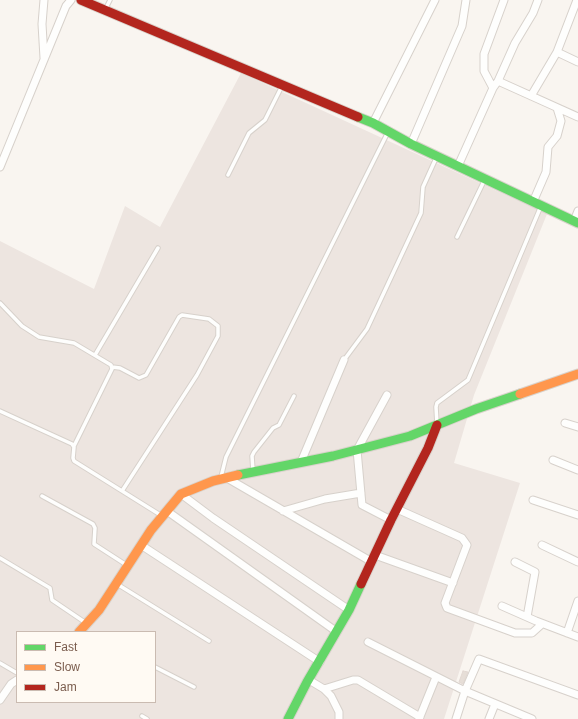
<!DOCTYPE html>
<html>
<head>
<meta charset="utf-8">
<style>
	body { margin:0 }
	#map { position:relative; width:578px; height:719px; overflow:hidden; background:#f9f5f0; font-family:Arial,sans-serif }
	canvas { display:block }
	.legend { position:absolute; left:16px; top:631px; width:140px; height:72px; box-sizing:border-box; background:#fffaf3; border:1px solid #cabbb1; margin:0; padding:5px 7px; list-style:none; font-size:12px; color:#7a5c4d }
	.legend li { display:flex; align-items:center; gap:8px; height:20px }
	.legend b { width:20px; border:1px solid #cabbb1 }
</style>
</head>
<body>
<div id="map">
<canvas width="578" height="719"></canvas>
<ul class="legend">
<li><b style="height:5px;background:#63d668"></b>Fast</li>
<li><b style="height:5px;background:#ff974d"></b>Slow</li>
<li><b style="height:5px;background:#b3261e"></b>Jam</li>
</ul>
</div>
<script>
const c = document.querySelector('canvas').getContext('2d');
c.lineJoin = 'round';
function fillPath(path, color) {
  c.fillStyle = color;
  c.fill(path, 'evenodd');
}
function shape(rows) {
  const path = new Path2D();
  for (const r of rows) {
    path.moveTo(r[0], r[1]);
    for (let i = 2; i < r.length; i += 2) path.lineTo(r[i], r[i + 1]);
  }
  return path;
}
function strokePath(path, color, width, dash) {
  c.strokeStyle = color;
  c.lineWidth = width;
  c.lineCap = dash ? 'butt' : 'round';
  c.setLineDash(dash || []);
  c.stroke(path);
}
const industrial = shape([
	[241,73,547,214,474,395,454,463,520,483,444,719,0,719,0,241,94,289,125,206,160,227],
	[17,632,155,632,155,702,17,702]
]);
const building = shape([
	[463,671,468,672,463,684,459,682,463,671]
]);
const lane = shape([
	[105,10,110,0],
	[228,175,249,133,265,120,282,86],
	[457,237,485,179],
	[0,303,22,326,39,337,74,343,111,365,112,369,74,446],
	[95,355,158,248],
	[344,360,367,329,421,213,423,187,437,156],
	[112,367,120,368,139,378,146,375,179,317,182,315,209,319,218,326,218,336,197,375,122,491],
	[0,411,72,444,74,447,73,458,74,461,162,516],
	[437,424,436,407,437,403,468,380,541,206],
	[253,471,252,456,254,452,273,428,279,425,294,396],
	[221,477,226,457,388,132],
	[42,496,93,524,95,528,94,544,128,566],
	[0,558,50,588,52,600,86,623],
	[117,584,209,641],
	[0,663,17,673],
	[155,667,194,687],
	[142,716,147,719]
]);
const street = shape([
	[44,0,42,24,44,58],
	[557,52,578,62],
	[498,81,578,117],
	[493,88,484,71,484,54,504,0],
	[531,96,557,52,577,0],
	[373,123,435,0],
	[411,144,462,26,466,0],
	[458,166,493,88,498,81,515,43,533,13,538,0],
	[0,167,66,6,71,0],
	[533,202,546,172,548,147,557,136,561,121,557,108],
	[574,221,578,211],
	[387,395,357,450,362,505,391,520],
	[565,423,578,427],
	[553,460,578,470],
	[301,462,344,360],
	[227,478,372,562],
	[181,494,213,518,349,610],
	[533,500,578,515],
	[397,509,462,538,467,545,445,603,447,608,515,633,532,633,542,624],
	[167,511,337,632],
	[283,511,325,499,361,493],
	[141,545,320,662],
	[542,545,578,562],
	[375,555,453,583],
	[515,562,535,572,527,617],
	[502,606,536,621,578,637],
	[567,633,578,601],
	[368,642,465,691,532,719],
	[309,680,324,689,331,696,339,712,339,719],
	[324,689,353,680,358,680,420,717],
	[0,700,11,684,17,680],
	[419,719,436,677],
	[456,719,465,691,479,659,578,695],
	[489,719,495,704]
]);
const fast = shape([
	[358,117,373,123,411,144,578,223],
	[238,475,333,456,410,436,476,409,520,394],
	[288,719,307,682,349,610,361,584]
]);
const slow = shape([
	[520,394,578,374],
	[79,632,99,610,151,530,181,494,213,481,238,475]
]);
const jam = shape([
	[81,0,358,117],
	[361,584,391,520,428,448,437,425]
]);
fillPath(industrial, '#ede5e0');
fillPath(building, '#e6ded7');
strokePath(building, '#e2d8d2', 1);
strokePath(lane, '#d7d1cb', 5.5);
strokePath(street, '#d7d1cb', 9);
strokePath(fast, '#d9d2cb', 11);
strokePath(slow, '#d9d2cb', 11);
strokePath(jam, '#d9d2cb', 11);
strokePath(lane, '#fefefd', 3.5);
strokePath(street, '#fefefd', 7);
strokePath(fast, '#63d668', 9);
strokePath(slow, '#ff974d', 9);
strokePath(jam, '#b3261e', 9);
</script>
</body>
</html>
